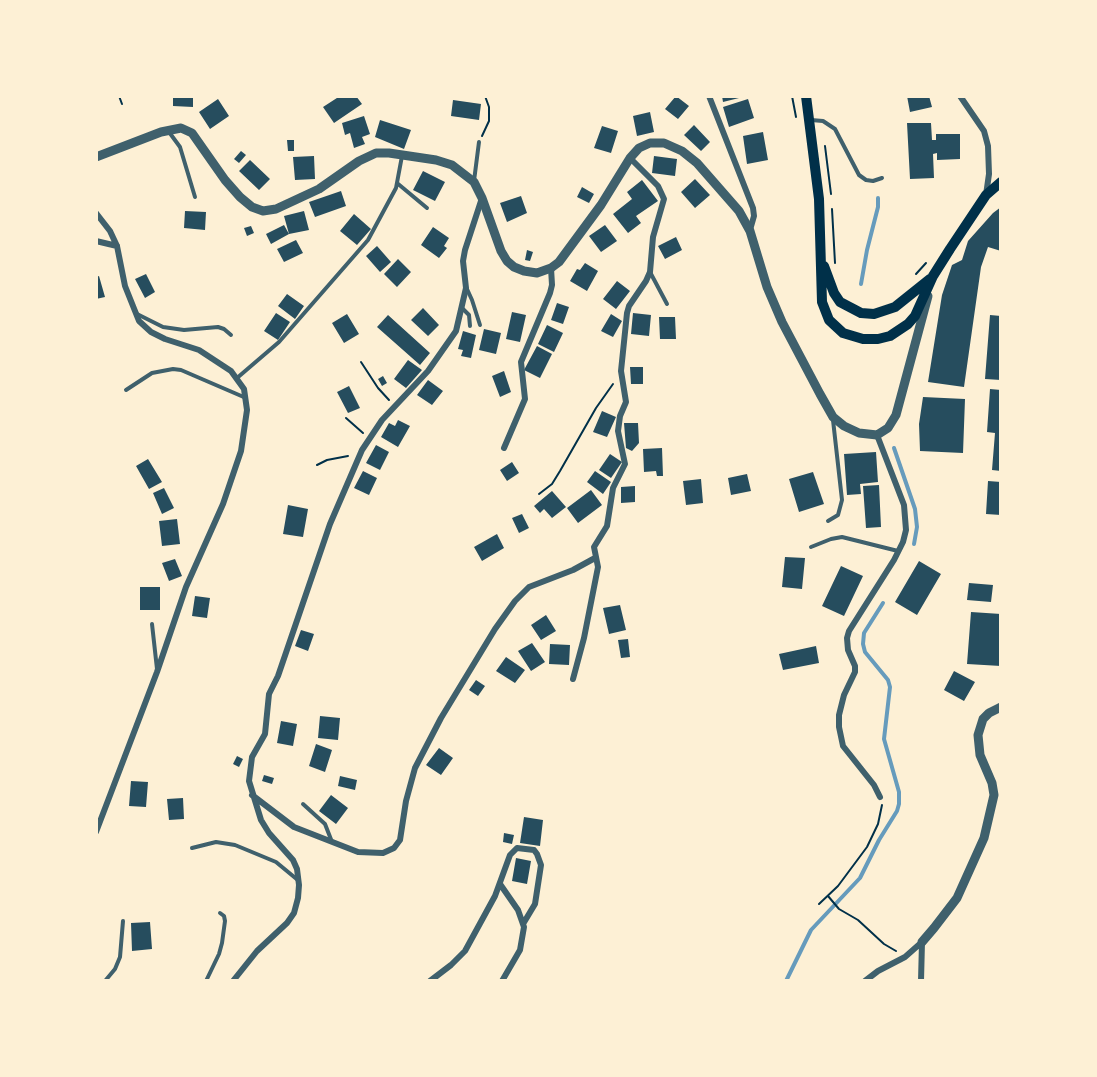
<!DOCTYPE html>
<html>
<head>
<meta charset="utf-8">
<style>
	body { margin:0 }
	#map { position:relative; width:1097px; height:1077px; overflow:hidden; background:#fdf0d5; font-family:"Nunito Sans",sans-serif }
	canvas { display:block }
	.frame { position:absolute; inset:0; border:98px solid #fdf0d5; pointer-events:none }
</style>
</head>
<body>
<div id="map">
<canvas width="1097" height="1077"></canvas>
<div class="frame"></div>
</div>
<script>
const c = document.querySelector('canvas').getContext('2d');
c.lineJoin = 'round';
function shape(rows) {
  const path = new Path2D();
  for (const r of rows) {
    path.moveTo(r[0], r[1]);
    for (let i = 2; i < r.length; i += 2) path.lineTo(r[i], r[i + 1]);
  }
  return path;
}
function strokePath(path, color, width, dash) {
  c.strokeStyle = color;
  c.lineWidth = width;
  c.lineCap = dash ? 'butt' : 'round';
  c.setLineDash(dash || []);
  c.stroke(path);
}
function fillPath(path, color) {
  c.fillStyle = color;
  c.fill(path, 'evenodd');
}
const stream = shape([
	[861,284,867,250,878,207,878,198],
	[894,448,915,509,917,527,914,544],
	[786,981,811,930,860,878,879,840,897,811,899,804,899,792,884,739,890,687,888,680,865,652,863,644,864,633,883,603]
]);
const building = shape([
	[173,96,193,96,193,107,173,106],
	[340,96,356,96,362,104,334,123,323,107],
	[676,96,689,106,678,119,665,109],
	[722,96,743,96,743,97,723,102],
	[907,96,929,96,932,107,910,112],
	[218,99,229,116,210,129,199,112],
	[748,99,754,118,729,127,723,107],
	[453,100,481,104,479,120,451,116],
	[650,112,654,132,637,136,633,116],
	[364,116,370,134,362,137,365,144,354,148,350,133,345,135,342,123],
	[380,120,411,130,404,149,375,137],
	[907,123,931,123,932,140,936,140,936,134,960,134,960,159,937,160,937,153,933,154,934,178,910,179],
	[694,125,710,142,701,151,684,135],
	[602,126,618,131,611,153,594,148],
	[763,132,768,160,747,164,743,136],
	[287,140,294,140,294,151,288,151],
	[241,151,246,155,239,163,234,159],
	[314,156,315,179,295,180,293,157],
	[654,156,677,159,675,176,652,173],
	[250,160,270,179,259,190,239,171],
	[423,171,445,182,435,201,413,190],
	[695,179,710,195,695,208,681,192],
	[642,180,658,201,636,216,641,223,628,233,613,214,632,199,627,192],
	[582,187,594,194,589,203,577,197],
	[341,191,346,206,315,217,309,202],
	[521,196,527,213,507,222,500,203],
	[1001,207,1001,251,988,247,981,267,964,387,928,382,942,295,952,265,962,260,968,241,993,213],
	[185,211,206,212,205,230,184,228],
	[304,211,309,230,289,234,284,216],
	[354,214,371,229,357,245,340,231],
	[284,225,289,234,271,244,266,234],
	[605,225,617,241,601,252,589,236],
	[251,226,254,233,247,236,244,228],
	[433,227,449,238,444,246,447,248,439,258,421,245],
	[676,237,682,250,665,259,658,246],
	[296,240,303,253,284,262,277,249],
	[377,246,391,262,380,272,366,256],
	[527,250,533,252,530,261,525,260],
	[398,259,411,272,397,287,384,274],
	[585,263,598,271,587,291,570,281,577,269,580,270],
	[146,274,155,292,145,298,135,279],
	[99,276,105,297,96,299,96,277],
	[617,281,630,291,616,309,603,299],
	[287,294,304,306,295,319,278,306],
	[557,303,569,307,563,324,551,320],
	[423,308,439,325,428,336,411,320],
	[512,312,526,315,520,342,506,339],
	[276,313,290,322,278,340,264,331],
	[633,313,651,315,649,336,631,334],
	[347,314,359,334,344,343,332,323],
	[611,314,622,321,613,337,601,331],
	[388,315,430,353,420,365,377,327],
	[990,315,1001,316,1001,380,985,379],
	[659,317,675,317,676,339,660,339],
	[547,325,563,333,554,352,538,344],
	[484,329,501,333,496,354,479,350],
	[463,331,476,335,471,358,461,356,463,350,458,349],
	[537,346,552,354,540,378,524,370],
	[408,360,422,370,406,388,394,379],
	[630,367,643,367,643,384,631,384],
	[504,371,511,392,500,397,492,376],
	[383,376,387,383,382,386,378,379],
	[428,380,443,391,432,405,417,395],
	[349,386,360,408,348,413,337,392],
	[990,389,1001,390,1001,471,992,470,995,433,987,432],
	[923,397,965,399,963,453,920,451,919,424],
	[602,411,616,417,607,437,593,432],
	[398,420,410,426,398,447,381,437,389,423,395,426],
	[624,423,638,423,639,443,632,451,626,448],
	[376,445,389,452,380,470,366,463],
	[662,448,663,476,657,476,656,471,644,472,643,449],
	[876,452,878,482,860,484,861,494,847,495,844,454],
	[610,454,622,462,611,478,599,470],
	[148,459,162,482,149,489,136,466],
	[512,462,519,473,507,481,500,470],
	[363,471,377,478,369,495,354,488],
	[595,471,611,482,603,494,587,482],
	[813,472,824,504,799,512,789,479],
	[747,474,751,491,731,495,728,478],
	[701,479,703,503,686,505,683,481],
	[988,481,1001,482,1001,515,986,514],
	[879,485,881,527,866,528,863,486],
	[635,486,635,502,621,503,621,487],
	[164,488,174,508,162,514,153,493],
	[591,490,602,505,578,523,567,508],
	[552,491,566,507,552,518,544,509,540,513,534,506],
	[288,505,308,509,303,537,283,534],
	[522,514,529,528,519,533,512,518],
	[177,519,180,544,162,546,159,521],
	[497,534,504,548,482,561,474,547],
	[785,557,805,558,802,589,782,587],
	[175,559,182,576,169,581,162,563],
	[919,561,941,574,917,615,895,602],
	[841,566,863,576,844,616,822,606],
	[969,583,993,585,991,602,967,600],
	[140,587,160,587,160,610,140,610],
	[195,596,210,598,207,618,192,616],
	[620,605,626,630,609,634,603,608],
	[971,612,1001,614,1001,666,967,664],
	[546,615,556,631,541,640,531,625],
	[301,630,314,634,308,651,295,646],
	[628,639,630,657,621,658,618,640],
	[532,643,545,662,531,671,518,651],
	[550,644,570,645,569,665,549,664],
	[816,646,819,663,783,670,779,654],
	[506,657,525,670,515,683,496,671],
	[954,671,975,682,964,701,944,690],
	[476,680,485,686,478,696,469,690],
	[320,716,340,718,338,740,318,738],
	[281,721,297,724,293,746,277,743],
	[316,744,332,750,325,772,309,766],
	[439,748,453,758,441,775,426,765],
	[237,756,243,759,239,767,233,764],
	[264,775,274,778,272,784,262,781],
	[340,776,357,780,355,790,338,786],
	[131,781,148,782,146,807,129,806],
	[331,795,348,808,336,824,319,811],
	[183,798,184,819,169,820,167,799],
	[524,817,543,820,540,846,520,843],
	[504,833,514,835,512,844,503,842],
	[516,858,531,861,527,884,512,881],
	[150,922,152,949,132,951,131,923]
]);
const path = shape([
	[119,96,122,104],
	[792,96,796,117],
	[482,136,489,121,489,107,485,96],
	[825,146,831,194],
	[832,209,835,263],
	[916,274,926,263],
	[361,362,378,388,389,400],
	[346,418,363,433],
	[317,465,327,460,348,456],
	[539,494,552,484,560,471,596,408,613,384],
	[828,896,839,909,858,920,884,944,896,951],
	[819,904,838,886,867,847,878,824,882,805]
]);
const service = shape([
	[811,120,823,121,835,129,859,175,866,180,873,181,882,178],
	[169,132,180,147,195,197],
	[474,181,479,142],
	[397,183,427,208],
	[650,272,667,304],
	[467,289,472,300,480,325],
	[462,308,469,315,470,326],
	[137,314,163,327,184,330,218,327,224,329,231,335],
	[237,378,279,342,368,240,396,188,402,156],
	[126,390,152,373,173,369,181,370,246,398],
	[828,521,838,515,842,500,833,420],
	[811,547,831,539,842,537,898,551],
	[152,624,157,669],
	[303,804,325,824,332,842],
	[192,848,216,842,235,845,276,862,299,881],
	[105,981,115,969,120,957,123,921],
	[206,981,219,954,222,943,225,921,224,916,220,913]
]);
const minor = shape([
	[709,96,753,208,754,216,750,230],
	[960,96,984,131,988,146,989,174,986,195],
	[96,213,110,231,117,246,125,286,139,321,151,332,165,339,199,350,231,371,244,389,247,410,241,451,223,504,186,587,157,672,96,832],
	[96,241,117,246],
	[877,435,904,505,906,530,903,542,894,560,849,631,847,638,848,650,855,666,855,672,844,695,839,715,839,727,843,746,874,785,880,797],
	[504,448,525,399,521,362,550,293,552,285,551,268],
	[573,679,584,638,598,567,594,547,607,526,613,488,625,464,618,431,620,416,626,402,621,371,627,313,629,306,646,281,650,272,653,237,664,199,658,186,630,158],
	[252,795,294,827,358,852,383,853,394,848,400,840,406,801,415,768,441,718,495,629,515,601,529,587,573,570,595,558],
	[500,884,518,910,524,927,520,950,502,981],
	[233,981,257,951,287,923,294,913,298,898,299,885,297,869,293,860,269,833,261,820,249,781,252,757,265,734,269,694,278,676,330,524,362,450,382,420,428,371,456,331,466,288,463,261,465,250,482,198],
	[430,981,451,965,465,951,495,896,510,855,517,848,534,850,537,854,541,865,535,904,523,924],
	[865,981,878,971,905,957,922,942],
	[921,981,922,942]
]);
const tertiary = shape([
	[96,157,161,132,181,128,192,133,225,180,240,197,252,207,263,211,276,209,319,189,359,161,376,153,389,153,436,160,452,165,474,182,482,198,501,251,507,261,514,267,524,271,537,273,551,268,559,262,601,205,630,158,639,148,650,143,664,143,682,151,697,163,739,211,750,231,767,287,782,322,820,394,833,417,844,426,859,433,877,435,888,428,896,415,928,296],
	[922,942,934,928,957,898,984,838,994,795,992,783,980,755,978,735,983,719,989,713,1001,707]
]);
const secondary = shape([
	[806,96,819,199,822,302,829,320,843,333,863,339,878,339,890,336,908,324,915,316,933,276,950,249,986,195,1001,182],
	[824,266,834,293,840,302,861,313,874,314,895,307,930,279]
]);
strokePath(stream, '#669bbc', 4);
fillPath(building, '#264d5e');
strokePath(path, '#003049', 2);
strokePath(service, '#3f606c', 4);
strokePath(minor, '#3f606c', 6);
strokePath(tertiary, '#3f606c', 9);
strokePath(secondary, '#003049', 10);
</script>
</body>
</html>
